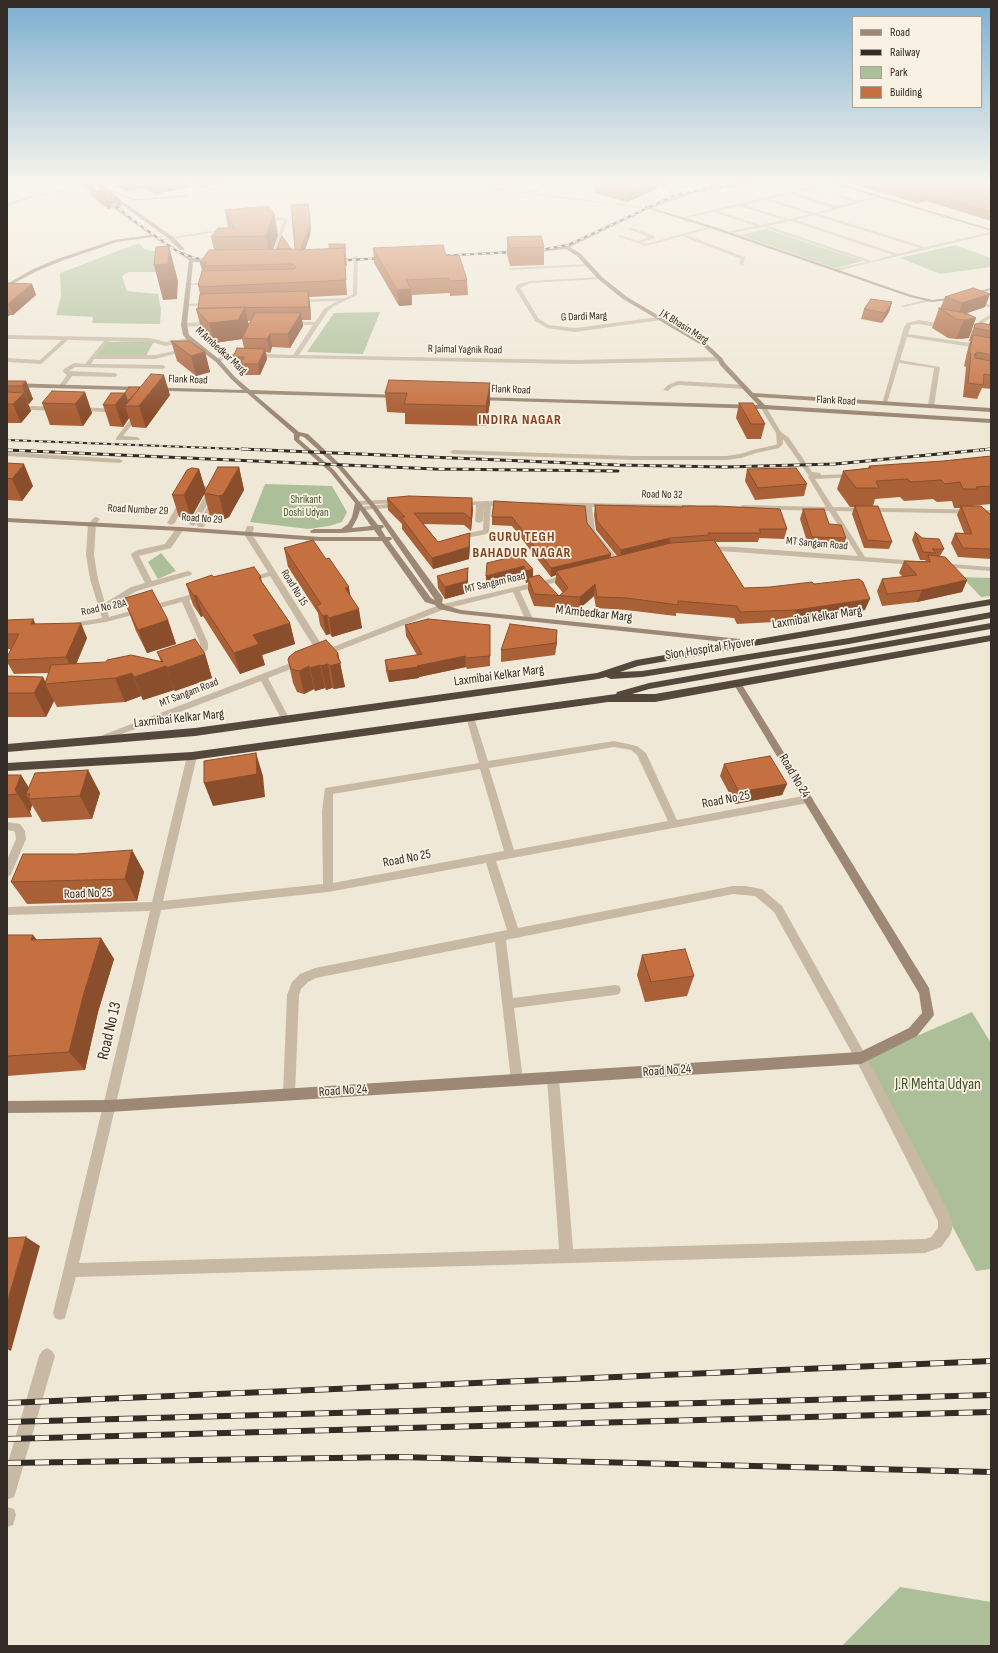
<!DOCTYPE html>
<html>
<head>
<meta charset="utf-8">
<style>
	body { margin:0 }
	#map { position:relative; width:998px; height:1653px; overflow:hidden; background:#f0e8d7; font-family:"Sofia Sans Condensed",sans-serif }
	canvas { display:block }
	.frame { position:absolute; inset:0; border:8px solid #332b25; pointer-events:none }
	.legend { position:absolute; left:852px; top:16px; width:130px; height:92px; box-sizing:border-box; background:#f9f1e3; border:1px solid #aaa297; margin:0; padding:5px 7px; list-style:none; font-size:12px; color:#332b25 }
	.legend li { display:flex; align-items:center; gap:8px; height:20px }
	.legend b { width:20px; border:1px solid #aaa297 }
</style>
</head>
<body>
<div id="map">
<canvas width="998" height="1653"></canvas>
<div class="frame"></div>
<ul class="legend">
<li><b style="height:5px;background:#9c8875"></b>Road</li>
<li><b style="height:5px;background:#332b25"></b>Railway</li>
<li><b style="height:11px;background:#adbf98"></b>Park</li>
<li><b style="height:11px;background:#c57040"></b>Building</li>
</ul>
</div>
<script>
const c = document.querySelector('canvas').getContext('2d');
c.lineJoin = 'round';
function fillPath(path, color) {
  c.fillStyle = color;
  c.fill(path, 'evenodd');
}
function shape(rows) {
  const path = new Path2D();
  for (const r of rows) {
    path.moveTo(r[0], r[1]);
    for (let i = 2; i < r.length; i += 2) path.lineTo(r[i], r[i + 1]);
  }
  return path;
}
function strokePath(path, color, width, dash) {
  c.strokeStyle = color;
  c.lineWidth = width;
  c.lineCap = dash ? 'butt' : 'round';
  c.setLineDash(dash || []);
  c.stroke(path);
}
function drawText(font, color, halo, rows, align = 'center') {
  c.font = font + ' "Sofia Sans Condensed",sans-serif';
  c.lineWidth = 3.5;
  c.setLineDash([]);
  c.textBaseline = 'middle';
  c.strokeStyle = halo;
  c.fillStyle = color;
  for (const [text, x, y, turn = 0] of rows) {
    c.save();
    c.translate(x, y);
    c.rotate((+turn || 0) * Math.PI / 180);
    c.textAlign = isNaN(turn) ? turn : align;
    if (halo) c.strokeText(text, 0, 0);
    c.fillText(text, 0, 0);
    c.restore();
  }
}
const green = shape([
	[766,229,863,261,835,268,740,235],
	[139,243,144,249,158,252,161,272,129,272,122,276,127,291,158,294,161,309,160,324,92,323,93,317,56,315,61,296,60,273],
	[955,245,991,258,991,267,940,274,900,258],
	[380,312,363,354,307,352,334,313],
	[154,341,146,356,96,358,104,342],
	[265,484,332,486,347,512,342,522,329,526,308,529,250,522],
	[161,553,176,571,158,579,148,562],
	[962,577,991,578,991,596,981,597],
	[972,1012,991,1043,991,1269,976,1271,864,1059],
	[900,1587,991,1602,991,1646,842,1646]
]);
const stream = shape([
	[99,183,109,190,134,200,186,196],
	[500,183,504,186,531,191]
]);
const street = shape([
	[8,183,15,183,7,186,8,183],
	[122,183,133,183,114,187,112,186,122,183],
	[182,183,188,183,201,191,215,188,217,189,200,193,182,183],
	[489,183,497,188,529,192,547,183,553,183,534,193,643,207,641,208,496,190,483,183,489,183],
	[639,183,648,183,683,192,681,193,639,183],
	[823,183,827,184,815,188,859,201,881,195,883,196,819,214,925,247,991,232,991,234,836,271,834,269,867,262,763,227,726,234,726,232,755,226,713,212,686,218,684,217,823,183],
	[811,189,855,202,838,206,795,193,811,189],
	[790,194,833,208,814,213,770,199,790,194],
	[766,200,810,214,788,219,745,205,766,200],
	[740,206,783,220,760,225,718,211,740,206],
	[814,215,920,248,898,254,796,220,814,215],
	[791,221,893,255,872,261,768,226,791,221],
	[72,188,72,190,35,197,7,206,7,204,33,195,72,188],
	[281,217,288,219,281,238,276,261,274,262,272,261,277,238,284,220,261,223,259,222,281,217],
	[711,226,712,228,686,235,745,257,743,265,739,264,741,259,682,236,646,246,618,236,620,235,638,241,649,237,629,229,632,228,655,236,655,238,642,242,646,244,711,226],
	[228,228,229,230,159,241,157,240,228,228],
	[356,256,358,257,357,295,334,306,328,311,299,355,573,360,720,357,723,359,720,361,573,364,238,357,225,358,220,362,216,362,216,360,221,356,238,353,293,355,313,325,290,325,287,323,288,322,315,322,324,309,337,301,298,302,296,301,298,300,345,298,353,294,354,257,356,256],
	[587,264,589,266,510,270,508,269,510,268,587,264],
	[602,277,600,279,530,283,520,288,539,319,549,325,575,328,659,317,662,319,661,320,575,332,547,328,535,321,515,288,518,284,530,281,602,277],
	[211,282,213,284,189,285,187,284,211,282],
	[929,299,931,301,903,307,901,306,929,299],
	[972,299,991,305,991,308,972,301,972,299],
	[212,303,214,305,187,306,185,305,187,304,212,303],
	[991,314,991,318,983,323,978,322,991,314],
	[919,320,991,333,991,337,919,324,911,325,908,334,991,346,991,350,907,337,900,360,940,367,934,406,931,408,928,406,934,368,899,363,887,403,882,404,904,327,907,323,919,320],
	[212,322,215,324,214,325,184,327,181,325,184,323,212,322],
	[7,335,150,338,166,342,190,338,193,340,166,346,150,342,109,341,98,355,155,355,188,348,191,350,155,359,94,359,91,364,163,365,166,367,163,369,75,367,69,371,115,373,118,375,115,377,72,376,64,387,62,388,59,386,67,375,63,372,64,369,74,363,85,364,104,341,68,340,41,364,7,362,7,358,40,360,62,340,7,339,7,335],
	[678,381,745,385,748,387,745,389,679,385,672,387,668,391,663,390,668,385,678,381],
	[7,405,58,407,61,409,58,411,7,409,7,405],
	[763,405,766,407,781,432,789,438,812,472,820,473,821,475,856,474,856,476,854,477,815,479,833,507,991,510,991,514,836,511,865,557,918,561,918,565,915,565,706,550,702,548,703,546,734,547,858,556,829,511,743,509,740,507,743,505,826,507,808,477,809,476,783,439,783,444,779,448,756,453,741,458,726,460,634,460,453,454,450,452,453,450,634,456,726,456,740,454,753,450,775,445,777,444,776,433,760,407,763,405],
	[78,407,118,409,121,411,118,413,76,410,76,408,78,407],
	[137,411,142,412,123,436,137,437,140,439,139,440,116,440,116,438,137,411],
	[7,452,120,459,123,461,120,463,7,456,7,452],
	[198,485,212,487,215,489,197,524,193,526,189,524,208,490,192,490,189,488,198,485],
	[213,497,218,498,209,517,221,518,225,520,221,522,206,521,204,527,198,527,197,525,213,497],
	[183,498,186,500,175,523,171,525,167,523,180,500,183,498],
	[401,499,408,503,401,507,362,510,360,509,360,507,397,503,358,505,355,503,358,501,401,499],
	[488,501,507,502,510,504,507,506,491,506,489,533,482,535,459,539,459,535,483,530,484,506,483,521,479,523,475,521,476,505,459,505,457,504,457,502,488,501],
	[531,502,695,505,698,507,695,509,592,507,595,531,622,564,618,566,615,566,587,531,585,507,529,505,528,504,531,502],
	[96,517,100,519,96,524,94,555,98,579,105,603,131,587,145,583,131,555,132,553,138,550,165,544,177,527,183,527,184,529,171,548,139,556,152,581,188,571,192,573,191,575,137,591,107,608,109,617,200,592,206,592,206,596,189,600,208,643,208,649,201,656,191,659,187,656,200,648,200,643,182,602,106,622,66,628,66,624,102,618,90,579,86,555,88,524,94,518,96,517],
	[247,526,253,526,254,528,252,534,325,650,439,605,567,575,571,577,570,579,520,591,533,619,532,621,529,621,525,619,513,592,445,609,322,657,318,654,270,576,249,582,245,580,268,572,244,534,247,526],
	[938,563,991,567,991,571,941,567,937,565,938,563],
	[301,659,305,662,304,664,268,678,290,720,289,722,283,722,261,681,101,742,98,743,93,740,95,738,301,659],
	[470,714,474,717,488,761,614,741,637,746,646,753,677,820,808,795,811,796,813,799,811,802,808,803,496,861,518,928,733,886,745,886,762,889,782,906,865,1054,950,1215,952,1220,952,1230,950,1235,941,1247,925,1253,76,1277,65,1318,60,1320,55,1318,53,1313,150,911,7,915,7,907,152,902,187,756,192,753,197,756,163,901,323,884,322,811,325,788,479,763,466,717,470,714],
	[614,747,631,750,637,755,668,821,514,850,489,768,614,747],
	[480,769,504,851,333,883,333,794,480,769],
	[486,863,507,930,315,968,300,974,292,982,287,995,283,1094,285,1098,289,1100,293,1098,295,1094,299,995,301,989,308,982,316,978,495,942,511,1080,513,1084,517,1086,521,1084,523,1080,514,1008,615,995,619,994,621,990,619,986,615,985,513,998,506,940,733,894,755,896,774,912,857,1062,938,1221,938,1228,931,1237,925,1239,573,1249,559,1078,557,1074,553,1072,549,1074,547,1078,559,1249,79,1263,161,910,328,892,486,863],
	[7,822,20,824,25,831,26,839,12,872,11,875,7,876,7,860,16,839,15,832,13,831,7,830,7,822],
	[47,1348,52,1351,55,1356,16,1491,14,1497,8,1499,7,1466,39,1356,42,1351,47,1348],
	[7,1507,14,1509,16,1515,13,1525,7,1527,7,1507]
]);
const secondary = shape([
	[79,183,84,183,155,235,190,258,193,256,195,257,194,259,216,261,214,263,193,262,187,325,189,335,220,360,235,377,250,390,401,395,402,396,399,398,254,394,299,432,308,434,343,467,376,506,443,598,442,603,445,605,461,610,750,640,753,641,754,643,753,645,461,614,439,609,435,605,425,602,382,541,320,541,180,531,7,522,7,518,180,527,320,537,379,537,374,530,343,533,311,533,310,531,314,529,341,529,348,524,352,517,355,503,330,472,294,440,294,434,247,393,7,387,7,383,243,390,231,379,216,362,188,341,183,335,181,325,189,260,153,237,117,242,64,260,37,271,7,287,7,284,33,269,60,258,114,240,150,235,79,183],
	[300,436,304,437,339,469,372,508,435,600,431,598,389,541,392,539,391,537,386,537,381,529,384,527,383,525,378,525,334,470,299,439,300,436],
	[360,510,371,526,352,528,358,517,360,510],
	[92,183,97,183,173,237,184,248,184,250,180,250,169,239,92,183],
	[748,183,761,183,690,194,652,208,712,226,911,295,932,300,956,297,991,288,991,290,956,299,932,302,910,297,710,228,649,209,570,247,581,254,602,277,627,297,707,344,722,358,725,363,753,393,991,408,991,412,757,397,765,405,991,419,991,423,763,409,475,400,475,398,477,397,758,405,720,365,718,360,703,346,623,299,598,279,577,256,566,249,547,251,432,257,430,256,563,247,562,244,567,245,576,242,645,208,645,206,648,206,689,192,748,183],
	[830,183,838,183,991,229,991,231,830,183],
	[386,257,388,259,334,261,332,260,334,259,386,257],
	[737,680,741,683,929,988,934,1015,917,1036,861,1064,109,1112,7,1113,7,1101,109,1100,860,1052,909,1028,922,1013,919,993,733,683,737,680]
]);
const highway = shape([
	[991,599,991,605,638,666,620,672,642,671,849,638,991,612,991,618,849,644,642,677,611,679,606,677,598,679,195,736,7,752,7,744,195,728,597,673,636,660,991,599],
	[991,623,991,629,649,689,632,694,655,694,991,635,991,641,655,702,608,702,192,760,7,771,7,763,192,752,616,694,617,692,649,683,991,623]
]);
const railFar2 = shape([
	[88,183,137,223,178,252,195,258,212,261],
	[534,251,568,245,675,195,712,187,747,183],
	[434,256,518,252],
	[336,261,384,258],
	[7,440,265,450],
	[980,450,991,449]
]);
const railFar1 = shape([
	[242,449,617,465,726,467,835,464,991,449],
	[7,450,435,469,618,471]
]);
const rail = shape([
	[7,1403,991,1361],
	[7,1422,991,1395],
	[7,1439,991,1412],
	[7,1463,399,1457,991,1472]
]);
const wall = shape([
	[118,183,187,183,188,188,155,194,143,188,125,191,119,187],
	[192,183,222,183,199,188],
	[596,183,669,183,664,186,657,184,657,189,627,202,595,193],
	[847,183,991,183,991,221,926,201,917,203],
	[98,185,119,198,121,206,119,207,100,193],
	[88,186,108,200,111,208,108,209,90,195],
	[225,210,274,213,278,235,273,249,295,249,311,227,310,235,305,250,329,249,345,244,347,266,345,266,347,295,309,297,310,303,311,320,302,320,303,326,290,348,272,347,270,353,266,352,267,359,260,375,243,375,241,367,235,367,233,357,244,348,242,339,214,343,201,328,196,309,198,308,200,294,198,285,202,271,200,263,214,250,211,237,228,228],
	[248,321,251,321,249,325],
	[507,237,544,247,544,265,510,266,507,255],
	[373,248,446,256,467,280,468,295,450,296,450,293,412,295,412,305,399,306,374,263],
	[7,283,32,284,36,295,13,315,10,315,7,317],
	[990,294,985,307,967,313,969,338,956,339,948,338,932,328,939,308,940,309,945,297],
	[892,302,889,312,882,323,861,319,864,309],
	[991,318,991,389,982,388,977,399,963,397,966,367,964,366,968,348,970,341,969,341,970,337,975,324,989,324],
	[171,341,205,352,210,372,196,376,177,361],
	[7,381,26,381,33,399,29,404,28,404,31,411,21,423,7,423],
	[490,383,490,402,486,426,405,424,405,413,387,412,385,393],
	[85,392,92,413,83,426,50,425,42,403],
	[111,393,170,395,146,428,132,427,129,418,123,427,110,426,103,405],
	[739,403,765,424,761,439,747,439,736,418],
	[991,456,991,504,971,506,991,515,991,559,958,557,951,543,955,533,964,533,957,515,960,508,954,508,952,501,937,502,933,499,904,501,900,497,875,499,873,506,892,542,889,549,864,548,852,514,854,507,850,507,837,489,843,471,868,468,869,466,943,461],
	[7,463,33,486,22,501,7,500],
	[239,467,244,490,229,517,225,519,210,516,204,494,191,518,179,517,172,495,199,469,205,491],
	[747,469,807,484,804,496,755,500,745,481],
	[387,498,473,509,471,531,464,525,424,524,438,542,470,533,470,544,469,559,433,569,402,529,402,524,388,510],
	[494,501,587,523,611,558,617,556,596,530,594,515,595,505,682,507,682,506,787,529,784,539,759,538,758,542,715,542,744,588,770,587,814,584,865,610,793,621,737,624,734,618,676,613,676,616,626,610,596,608,594,596,579,609,534,606,528,590,528,582,526,583,524,578,486,588,520,555,533,577,559,596,563,593,555,583,556,575,551,577,512,526,492,525,492,517],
	[803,509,829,524,846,538,843,549,809,548,800,519],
	[915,532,922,538,944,549,940,556,967,580,962,592,917,602,882,606,877,591,882,579,903,577,899,573,904,561,925,561,926,560,920,560,912,540],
	[284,548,350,595,362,628,332,637,330,634,326,635,320,625,318,613,288,567],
	[437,576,468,580,467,593,445,599,438,588],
	[213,577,261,577,262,582,290,623,295,644,262,655,265,665,240,674,203,616,201,617,193,605,186,584],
	[125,598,168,620,176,644,147,653,136,631,127,607,129,607],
	[7,620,36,624,87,638,76,664,161,662,157,652,205,654,212,678,175,691,174,690,143,700,141,696,125,702,57,707,54,701,46,717,7,717,7,676,43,677,45,682,49,673,14,674,7,662,7,657,11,649,7,649],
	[405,625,490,625,490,666,467,669,466,667,419,677,419,678,389,682,386,671,385,660,417,655,406,636],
	[557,641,555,655,501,662,501,650],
	[338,653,345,687,334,689,332,688,326,690,325,688,315,691,314,689,304,694,297,692,293,683,288,660],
	[724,764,787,784,782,795,735,804,720,776],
	[88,770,100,793,92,819,42,822,32,805,30,812,32,817,7,818,7,775,21,775,29,788],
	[132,850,144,872,137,901,27,904,11,882],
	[7,935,33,935,37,940,101,938,114,959,98,1012,85,1070,7,1076],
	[642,955,694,976,687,996,645,1002,637,975]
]);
const shadedWall = shape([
	[123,183,141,183,143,188,125,191],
	[152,183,187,183,188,188,155,194],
	[198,183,222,183,199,188],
	[640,183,657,183,657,189,627,202,629,188],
	[929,193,926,201,917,203,919,196],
	[116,198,119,198,121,206,119,207],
	[106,200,108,200,111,208,108,209],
	[308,204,311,227,310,235,302,258,300,250],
	[274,213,278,235,270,259,266,236],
	[169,246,178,281,177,299,163,300,154,265],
	[32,284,36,295,13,315,8,304],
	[411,289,412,305,399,306,397,290],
	[308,291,310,303,311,320,309,307],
	[990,294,985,307,958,316,962,303],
	[892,302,889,312,882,323,885,313],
	[7,307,10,315,7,317],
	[245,307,249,327,242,338,242,339,214,343,209,323],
	[301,313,303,326,290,348,288,334],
	[976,318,969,338,956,339,964,320],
	[270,334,272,347,270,353,267,339],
	[265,349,267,359,260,375,258,364],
	[205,352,210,372,196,376,191,356],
	[977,352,972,366,974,355],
	[164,375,170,395,146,428,139,406],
	[26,381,33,399,29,404,22,386],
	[490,383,490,402,486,426,486,406],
	[85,392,92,413,83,426,75,404],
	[24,393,31,411,21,423,13,404],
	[125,393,129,406,125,406,129,418,123,427,115,405],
	[24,464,33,486,22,501,12,479],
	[239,467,244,490,229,517,225,519,219,496],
	[199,469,206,491,191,518,184,495],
	[472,498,473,509,471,531,471,519],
	[470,533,470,544,469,559,433,569,432,558],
	[670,538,669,548,620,559,621,550],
	[611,554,610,562,556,571,556,575,551,577,551,568],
	[524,566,524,578,486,588,486,576],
	[468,568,468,580,467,593,445,599,445,587],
	[533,569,533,581,528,578,528,582,526,583,526,571],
	[967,580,962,592,917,602,922,590],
	[595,584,594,596,579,609,580,597],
	[349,587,352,607,345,588],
	[196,595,203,616,201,617,194,596],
	[870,599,865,610,793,621,796,610],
	[359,609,362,628,332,637,329,618],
	[327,615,330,634,326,635,323,616],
	[33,619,41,634,31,624],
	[168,620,176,644,147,653,138,630],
	[81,623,87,638,73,672,66,657],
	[290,623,295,644,262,655,265,665,240,674,234,653,253,635],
	[557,630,557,641,555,655,556,643],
	[338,653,345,687,334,689,330,666],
	[205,654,212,678,175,691,166,668],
	[465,656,466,667,419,677,419,678,389,682,388,671],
	[328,664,332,688,326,690,321,666],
	[320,665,325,688,315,691,310,668],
	[166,666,174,690,143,700,134,677],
	[309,666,314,689,304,694,299,671],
	[132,673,141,696,125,702,115,678],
	[43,677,46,683,45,684,54,701,46,717,34,693],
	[256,753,263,776,265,797,213,806,204,783],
	[88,770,100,793,92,819,80,796],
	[21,775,35,798,30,794,26,794,32,805,30,812,32,817,15,790],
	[787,784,782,795,735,804,739,792],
	[132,850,144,872,137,901,125,879],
	[33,935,48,955,31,940],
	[101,938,114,959,98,1012,85,1070,69,1052,84,993],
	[26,1237,40,1246,11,1351,7,1349,7,1303]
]);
const building = shape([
	[609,183,640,183,629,188,609,183],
	[875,183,991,183,991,212,929,193,919,196,875,183],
	[100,184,119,198,116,198,98,185,100,184],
	[88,186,90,186,108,200,106,200,88,186],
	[308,204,310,219,309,228,300,250,298,250,298,249,295,249,291,205,308,204],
	[268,206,274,213,266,236,211,237,218,228,234,228,225,210,268,206],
	[282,236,291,249,277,249,282,236],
	[541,236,544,247,510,248,507,237,541,236],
	[329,244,345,244,345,248,329,249,329,244],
	[443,245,446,256,459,255,467,280,450,281,449,278,406,280,411,289,397,290,373,248,443,245],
	[169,246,168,264,154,265,156,247,169,246],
	[345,248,345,251,344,251,346,280,200,287,200,285,198,285,202,271,295,269,296,267,293,264,204,266,206,262,200,263,209,250,298,249,297,250,345,248],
	[7,283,32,284,8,304,7,304,7,283],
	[973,288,990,294,962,303,945,297,973,288],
	[308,291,309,307,198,308,200,294,308,291],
	[871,299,892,302,885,313,864,309,871,299],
	[245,307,238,320,209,323,196,309,245,307],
	[939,308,968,314,976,318,964,320,956,319,939,308],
	[255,313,301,313,288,334,270,334,267,339,242,338,255,313],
	[981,323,991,325,991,331,974,328,975,324,981,323],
	[973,335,991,338,991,355,977,352,974,355,975,358,991,361,991,375,984,374,983,385,968,383,971,353,969,353,973,335],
	[171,341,189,341,205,352,191,356,171,341],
	[237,348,265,349,258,364,240,364,244,357,233,357,237,348],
	[151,374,164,375,139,406,125,406,151,374],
	[389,380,490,383,486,406,404,404,407,393,385,393,389,380],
	[7,381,26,381,22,386,7,386,7,381],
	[129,387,140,387,130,400,127,400,125,393,129,387],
	[52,391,85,392,75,404,42,403,52,391],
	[7,392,24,393,13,404,7,404,7,392],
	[111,393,125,393,115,405,103,405,111,393],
	[739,403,753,403,765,424,751,424,739,403],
	[991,456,991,486,976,487,978,489,963,489,960,482,945,484,941,480,911,482,907,479,876,481,879,488,856,488,843,471,871,468,869,466,943,461,991,456],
	[7,463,24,464,12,479,7,478,7,463],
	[218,467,239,467,223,495,219,496,204,493,218,467],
	[192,468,199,469,184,495,172,495,187,470,192,468],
	[796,468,807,484,758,488,747,469,796,468],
	[409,496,472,498,471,519,464,513,414,513,438,542,470,533,469,547,432,558,401,517,405,517,387,498,409,496],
	[494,501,585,506,587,523,611,554,551,568,512,517,492,517,494,501],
	[595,505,683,507,682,506,716,506,780,509,787,529,759,529,761,533,708,533,709,535,670,538,621,550,597,521,595,505],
	[855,506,878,506,892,542,867,540,855,506],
	[961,506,981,506,991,515,991,549,963,548,955,533,972,534,961,506],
	[803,509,824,509,829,524,841,525,846,538,812,537,803,509],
	[915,532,922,538,939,539,944,549,932,549,936,553,923,552,915,532],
	[313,540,326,559,329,558,349,587,345,588,359,609,329,618,327,615,323,616,316,606,321,604,284,548,313,540],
	[714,540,744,588,770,587,812,582,814,584,859,579,863,582,870,599,796,610,740,612,737,606,678,601,678,605,627,598,597,597,595,584,580,597,534,594,528,578,539,575,559,596,568,588,556,571,671,543,714,540],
	[520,555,533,569,526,571,524,566,486,576,487,563,520,555],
	[928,555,945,557,967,580,922,590,887,594,882,579,917,575,904,561,930,562,928,555],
	[254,567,261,577,259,578,290,623,253,635,259,644,234,653,196,595,194,596,186,584,212,575,213,577,254,567],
	[468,568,467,581,445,587,437,576,468,568],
	[152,590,168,620,138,630,127,607,129,607,125,598,152,590],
	[33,619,31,624,81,623,66,657,7,660,7,657,19,634,7,634,7,620,33,619],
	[428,619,490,625,490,656,466,658,465,656,417,666,418,667,388,671,385,660,422,654,405,625,428,619],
	[510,624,557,630,556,643,501,650,510,624],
	[195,639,205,654,166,668,166,666,134,677,132,673,115,678,45,684,51,665,106,662,107,660,131,655,163,662,157,652,195,639],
	[326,640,338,653,337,656,341,663,330,666,328,664,321,666,320,665,310,668,309,666,299,671,291,669,288,660,289,657,295,652,326,640],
	[7,676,43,677,34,693,7,693,7,676],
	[256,753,257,774,204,783,204,761,256,753],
	[770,756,787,784,739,792,724,764,770,756],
	[88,770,80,796,28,799,30,794,26,794,35,773,88,770],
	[7,775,21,775,15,790,18,794,7,795,7,775],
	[132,850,125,879,11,882,23,854,77,854,132,850],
	[7,935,33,935,31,940,101,938,84,993,69,1052,7,1056,7,935],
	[685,949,694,976,651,982,642,955,685,949],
	[26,1237,7,1303,7,1238,26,1237]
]);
const farStreetnames = [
	["G Dardi Marg",584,317,-2],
	["J K Bhasin Marg",684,327,32],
	["R Jaimal Yagnik Road",465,350,1],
	["M Ambedkar Marg",221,351,42],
	["Flank Road",188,380,2],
	["Flank Road",511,390,2],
	["Flank Road",836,401,3],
	["Road No 32",662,495,1],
	["Road Number 29",138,510,3],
	["Road No 29",202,519,4],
	["MT Sangam Road",817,544,5],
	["MT Sangam Road",495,583,-13],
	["Road No 15",294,588,58],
	["Road No 28A",104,608,-12],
	["MT Sangam Road",189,693,-21]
];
const farParknames = [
	["Shrikant",306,500],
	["Doshi Udyan",306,513]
];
const streetNames = [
	["M Ambedkar Marg",594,614,6],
	["Laxmibai Kelkar Marg",817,618,-9],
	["Sion Hospital Flyover",710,649,-9],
	["Laxmibai Kelkar Marg",499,676,-8],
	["Laxmibai Kelkar Marg",179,719,-6],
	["Road No 24",794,776,59],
	["Road No 25",726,800,-11],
	["Road No 25",407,859,-11],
	["Road No 25",88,894,-2],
	["Road No 24",667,1071,-4],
	["Road No 24",343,1091,-4]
];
const farDistrictnames = [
	["INDIRA NAGAR",520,420],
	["GURU TEGH",522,537],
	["BAHADUR NAGAR",522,553]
];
const nearStreetnames = [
	["Road No 13",110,1031,-77]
];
const nearParknames = [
	["J.R Mehta Udyan",938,1085]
];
fillPath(green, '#adbf98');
strokePath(stream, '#77a4ad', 1.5);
fillPath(street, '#c8b9a4');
fillPath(secondary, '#9c8875');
fillPath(highway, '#54473c');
strokePath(railFar2, '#332b25', 2);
strokePath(railFar1, '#332b25', 3);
strokePath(rail, '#332b25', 6);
strokePath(railFar2, '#f9f1e3', 1.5, [4]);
strokePath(railFar1, '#f9f1e3', 2, [6]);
strokePath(rail, '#f9f1e3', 4.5, [14]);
fillPath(wall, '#a96037');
fillPath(shadedWall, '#8a4e2d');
fillPath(building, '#c57040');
strokePath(building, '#8a4e2d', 1);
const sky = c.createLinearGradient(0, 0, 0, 415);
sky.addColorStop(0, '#7baed0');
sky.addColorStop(0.44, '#f8f5ed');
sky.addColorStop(1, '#f8f5ed00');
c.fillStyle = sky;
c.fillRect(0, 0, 998, 415);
drawText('11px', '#332b25', '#f9f1e3', farStreetnames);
drawText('11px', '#3e5129', '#f9f1e3', farParknames);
drawText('13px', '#332b25', '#f9f1e3', streetNames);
c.letterSpacing = '1px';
drawText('bold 14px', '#82421f', '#f9f1e3', farDistrictnames);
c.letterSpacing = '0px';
drawText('16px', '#332b25', '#f9f1e3', nearStreetnames);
drawText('16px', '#3e5129', '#f9f1e3', nearParknames);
</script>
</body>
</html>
